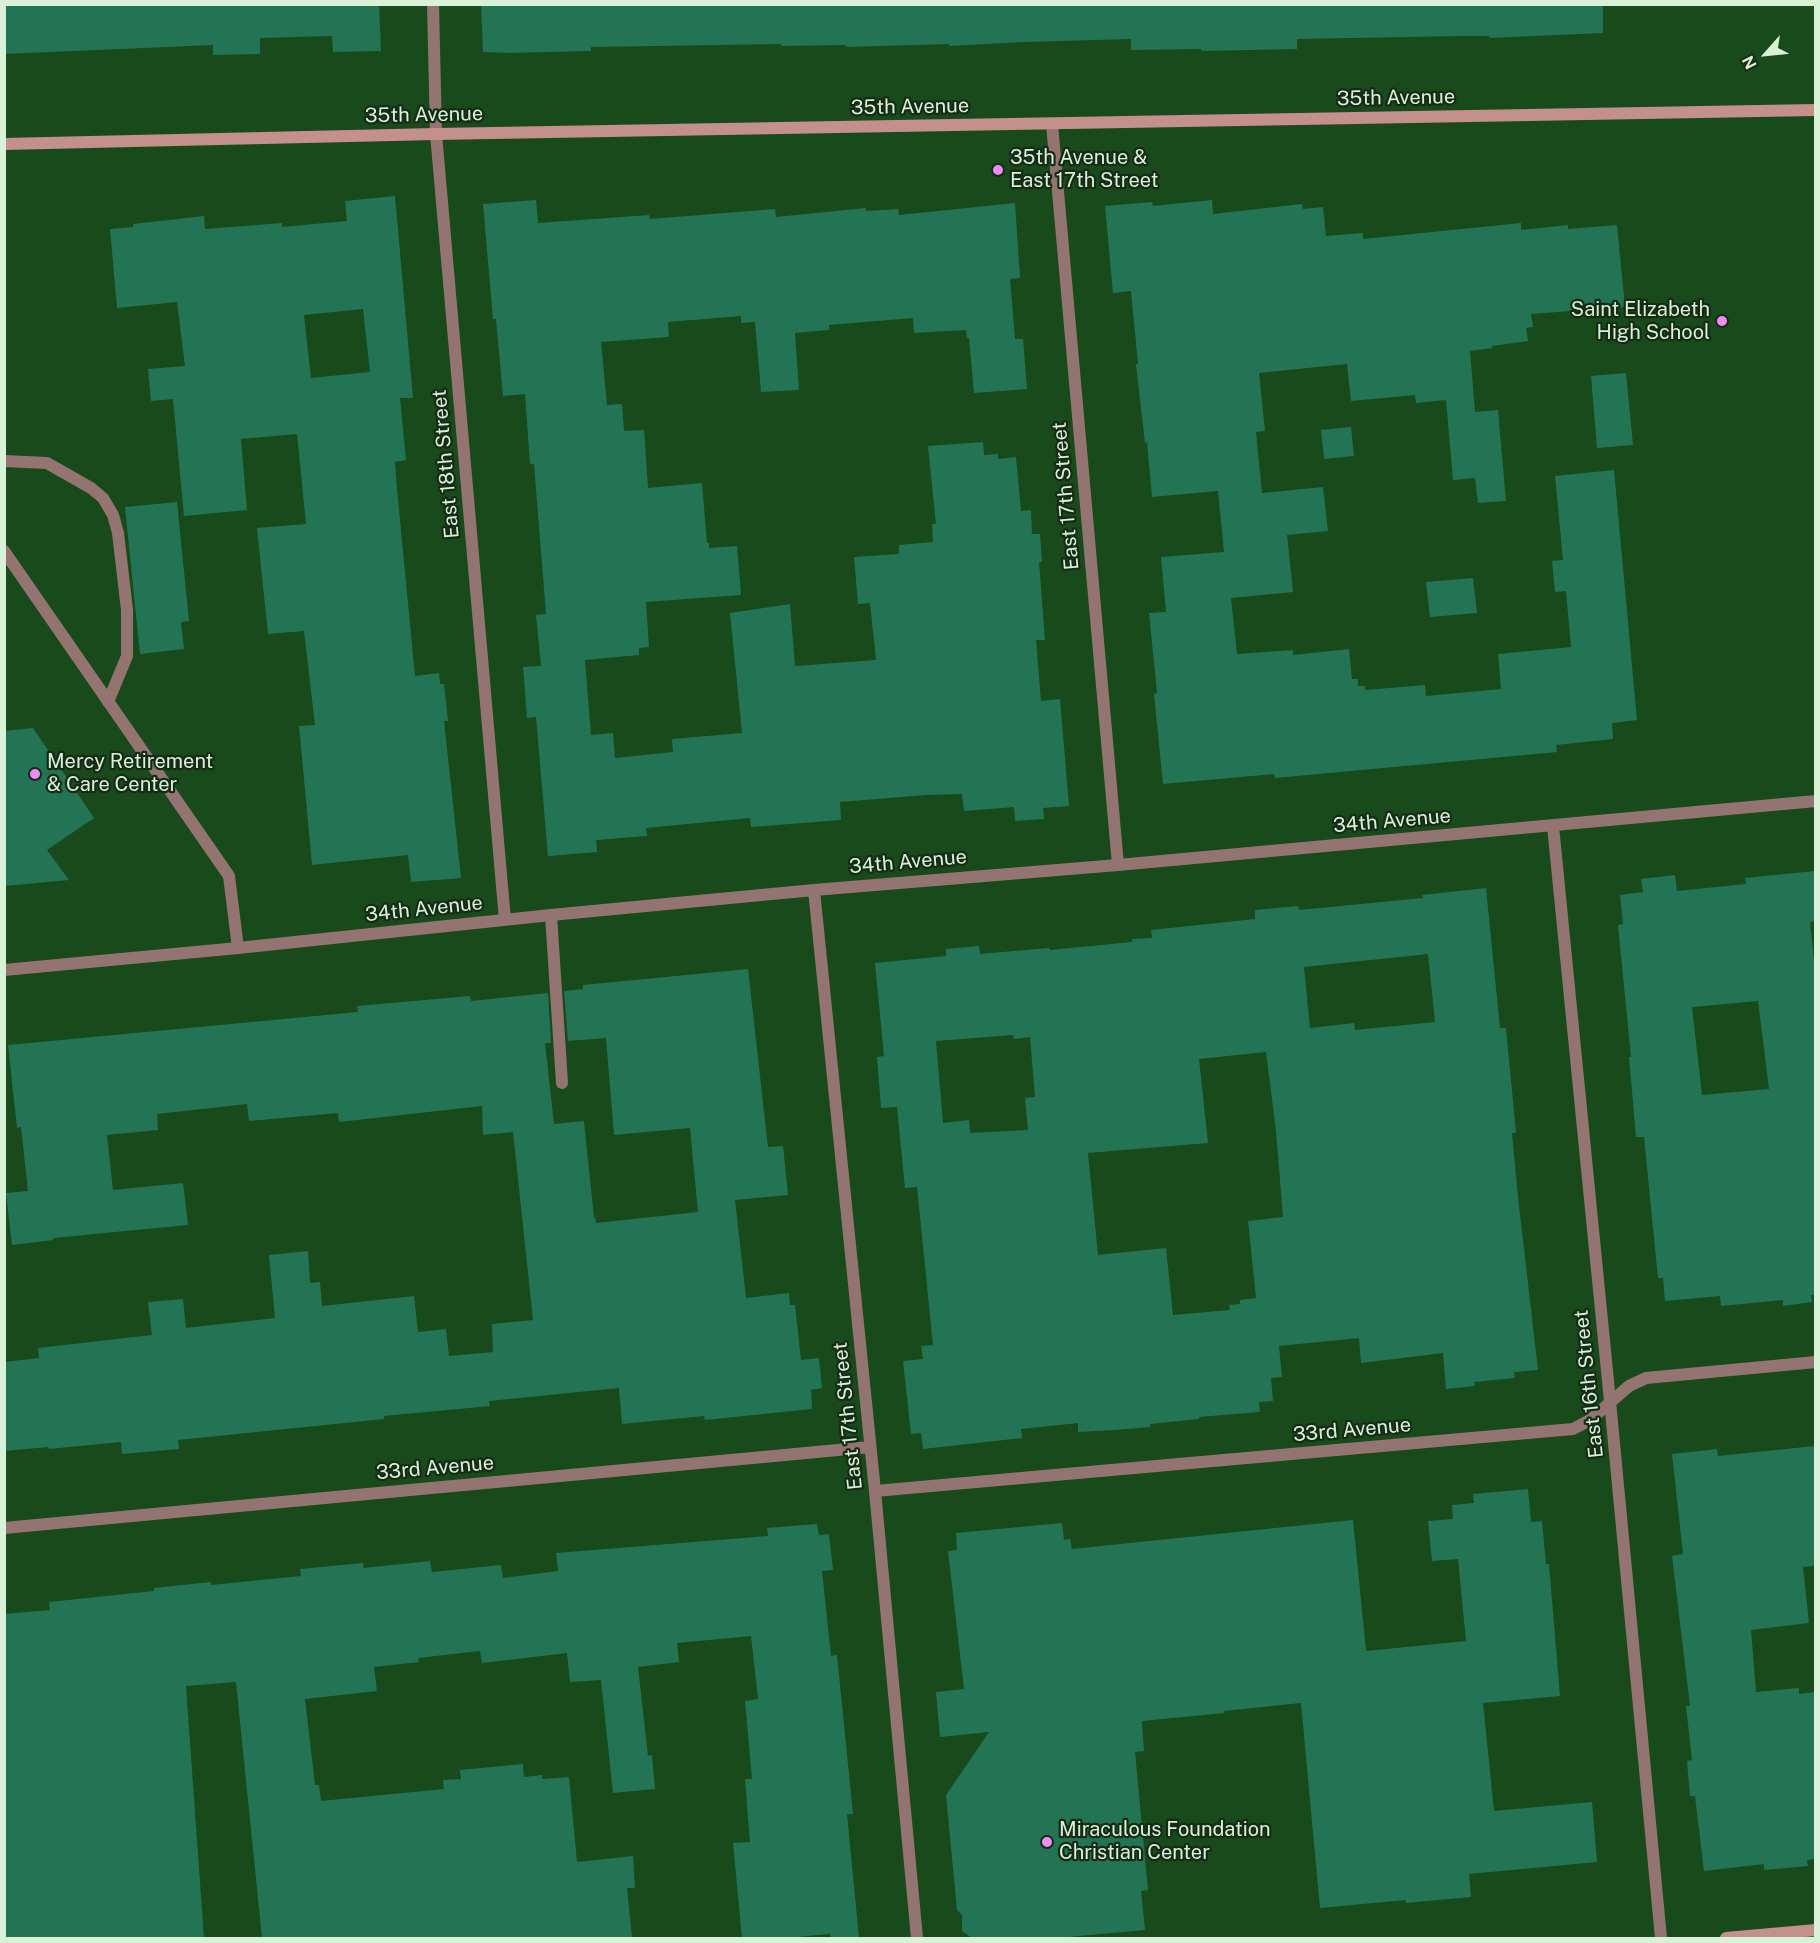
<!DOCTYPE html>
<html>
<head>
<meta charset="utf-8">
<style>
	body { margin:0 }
	#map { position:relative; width:1820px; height:1943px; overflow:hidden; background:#194a1c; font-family:"Public Sans",sans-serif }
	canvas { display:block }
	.frame { position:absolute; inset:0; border:6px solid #d8f2d7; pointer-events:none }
	.north { position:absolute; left:1736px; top:24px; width:60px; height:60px; -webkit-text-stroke:4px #162b16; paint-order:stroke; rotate:243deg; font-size:16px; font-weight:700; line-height:24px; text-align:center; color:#d8f2d7 }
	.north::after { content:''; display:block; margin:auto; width:21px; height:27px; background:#d8f2d7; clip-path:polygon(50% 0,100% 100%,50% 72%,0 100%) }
</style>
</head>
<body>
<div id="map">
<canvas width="1820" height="1943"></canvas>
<div class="frame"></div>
<div class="north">N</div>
</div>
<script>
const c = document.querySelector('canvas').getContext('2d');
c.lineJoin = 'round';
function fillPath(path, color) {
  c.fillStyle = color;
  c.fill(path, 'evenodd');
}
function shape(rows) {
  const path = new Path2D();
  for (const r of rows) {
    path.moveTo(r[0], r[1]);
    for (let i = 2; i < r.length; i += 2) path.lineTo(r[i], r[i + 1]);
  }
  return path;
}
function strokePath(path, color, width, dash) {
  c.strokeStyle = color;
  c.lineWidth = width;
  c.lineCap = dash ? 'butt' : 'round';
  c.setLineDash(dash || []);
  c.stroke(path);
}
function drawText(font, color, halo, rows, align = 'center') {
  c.font = font + ' "Public Sans",sans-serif';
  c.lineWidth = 4.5;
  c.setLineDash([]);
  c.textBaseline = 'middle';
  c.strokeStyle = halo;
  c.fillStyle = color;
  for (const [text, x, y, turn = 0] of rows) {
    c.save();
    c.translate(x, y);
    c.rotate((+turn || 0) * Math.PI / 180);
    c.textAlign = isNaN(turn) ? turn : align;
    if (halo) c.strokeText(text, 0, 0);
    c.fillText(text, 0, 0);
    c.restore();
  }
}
const building = shape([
	[4,4,379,4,381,51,333,52,332,36,260,38,260,54,213,55,213,45,4,54],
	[481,4,1603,4,1603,33,1489,38,1489,36,1462,36,1297,39,1297,49,1201,51,1201,49,1131,50,1131,39,1024,42,949,46,949,44,846,47,845,45,781,46,781,44,591,47,591,51,508,53,483,52],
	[395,196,413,398,400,398,406,460,395,462,397,489,415,676,439,673,440,684,444,684,448,721,444,721,461,878,411,882,408,855,312,865,299,726,315,725,304,631,268,634,257,528,306,524,297,434,241,439,247,510,184,516,173,399,151,401,148,369,185,366,177,302,117,308,110,229,133,227,133,224,204,216,205,229,282,223,282,227,347,221,345,201],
	[363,309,370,372,311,378,304,315],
	[536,200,538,223,649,215,650,219,775,209,776,217,866,208,866,211,898,209,899,215,1015,203,1020,278,1010,279,1015,339,1023,339,1027,389,974,393,969,338,967,338,966,330,914,333,913,318,829,325,829,330,795,333,799,390,761,392,755,322,741,323,741,316,668,322,669,337,601,342,607,405,622,404,624,431,644,430,648,488,702,483,707,543,709,543,709,548,737,546,741,595,646,602,649,647,639,648,639,655,585,660,591,735,613,733,615,758,673,752,672,739,742,733,730,613,790,604,795,666,876,660,870,603,858,604,854,557,899,554,899,545,933,542,932,524,936,524,928,446,983,442,984,455,998,454,998,459,1016,457,1021,511,1031,510,1032,534,1040,534,1042,562,1039,562,1045,640,1036,640,1041,701,1060,699,1069,806,1043,808,1044,819,1015,821,1014,807,964,811,962,794,926,795,840,802,841,820,751,827,750,818,646,828,647,836,596,840,597,852,548,856,536,717,527,718,523,667,541,666,536,615,546,614,534,464,530,464,525,394,503,396,496,319,493,319,483,204],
	[1212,200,1213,214,1302,204,1303,209,1323,207,1326,236,1363,233,1363,239,1521,223,1521,230,1568,225,1568,229,1617,225,1625,307,1531,314,1533,327,1526,328,1528,341,1492,346,1492,348,1470,351,1475,412,1498,410,1506,501,1478,503,1475,478,1453,480,1446,400,1416,403,1415,395,1351,401,1347,364,1259,373,1265,431,1256,432,1262,493,1323,487,1328,531,1287,535,1293,592,1231,598,1237,654,1293,650,1293,655,1349,649,1352,679,1358,679,1358,686,1365,686,1365,690,1425,685,1426,696,1501,689,1498,654,1571,647,1566,591,1555,592,1552,561,1563,560,1555,476,1614,470,1637,720,1612,723,1613,739,1556,745,1557,752,1275,778,1274,774,1163,784,1154,694,1157,693,1149,613,1166,612,1161,557,1224,552,1218,491,1152,497,1147,442,1145,443,1136,364,1138,364,1131,291,1113,293,1105,206,1152,202,1153,206],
	[1626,373,1633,445,1597,448,1591,376],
	[1351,427,1354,456,1324,459,1321,430],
	[177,502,189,621,181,622,184,649,140,654,125,507],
	[1473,578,1477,613,1430,617,1426,582],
	[33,728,94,818,47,850,69,880,4,886,4,731],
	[1815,871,1815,921,1810,922,1815,970,1815,1295,1811,1295,1812,1302,1783,1306,1783,1300,1721,1306,1720,1296,1665,1301,1663,1278,1658,1278,1644,1137,1636,1137,1629,1057,1631,1057,1618,925,1623,924,1620,895,1643,892,1641,879,1675,875,1677,891,1746,884,1745,878],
	[1758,1001,1769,1089,1702,1095,1692,1007],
	[1486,888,1500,1028,1506,1028,1516,1133,1512,1133,1518,1197,1538,1370,1514,1372,1515,1378,1474,1382,1475,1386,1446,1389,1443,1353,1361,1363,1359,1338,1279,1346,1282,1377,1271,1378,1273,1401,1259,1402,1260,1412,1199,1417,1199,1419,1150,1424,1150,1427,1115,1430,1078,1432,1078,1423,1021,1429,1022,1438,923,1449,921,1433,911,1434,903,1361,923,1359,921,1346,933,1345,917,1187,905,1188,897,1107,881,1108,877,1057,884,1056,875,963,946,956,946,949,979,946,980,954,1049,948,1050,950,1132,942,1132,939,1152,938,1151,930,1255,919,1255,910,1298,906,1299,910,1423,898,1422,895],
	[1428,954,1435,1022,1355,1030,1354,1023,1310,1028,1304,967],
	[1013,1035,1014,1039,1030,1037,1035,1097,1025,1098,1028,1130,970,1133,969,1120,943,1123,936,1041],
	[1266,1052,1276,1131,1283,1217,1248,1221,1256,1298,1240,1300,1240,1304,1229,1305,1230,1310,1173,1315,1166,1248,1098,1255,1088,1153,1208,1143,1199,1059],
	[748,969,768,1147,783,1146,788,1195,735,1200,746,1298,789,1293,790,1305,795,1305,801,1360,819,1358,822,1388,811,1390,812,1409,705,1420,704,1416,622,1424,619,1388,489,1401,490,1406,384,1416,384,1419,178,1440,179,1449,122,1454,121,1442,49,1449,48,1447,4,1451,4,1362,39,1358,38,1348,152,1335,148,1302,183,1299,186,1328,275,1318,269,1255,308,1251,310,1283,320,1282,322,1306,414,1296,418,1332,446,1329,449,1356,493,1352,492,1324,533,1320,513,1132,483,1135,482,1106,339,1122,338,1113,249,1121,247,1104,157,1114,158,1130,107,1135,113,1190,183,1183,188,1225,53,1238,53,1240,12,1245,6,1193,28,1191,21,1127,17,1128,8,1045,358,1012,357,1006,470,996,471,1001,548,993,551,1043,545,1043,554,1124,584,1121,594,1218,595,1217,596,1223,698,1212,690,1128,614,1135,606,1038,568,1041,564,991,583,989,583,985],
	[1815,1446,1815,1566,1803,1567,1809,1623,1751,1630,1756,1692,1799,1688,1799,1694,1815,1692,1815,1859,1807,1860,1808,1866,1764,1870,1764,1864,1704,1871,1695,1796,1690,1796,1687,1761,1692,1760,1686,1706,1690,1706,1672,1556,1683,1554,1672,1454,1717,1449,1718,1456],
	[1528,1489,1531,1522,1542,1521,1546,1564,1549,1564,1560,1696,1483,1703,1494,1811,1592,1802,1597,1862,1469,1874,1471,1897,1406,1903,1406,1900,1320,1908,1301,1703,1224,1711,1224,1713,1142,1721,1144,1751,1135,1752,1148,1890,1141,1891,1145,1930,1057,1938,972,1938,962,1931,962,1915,957,1910,946,1795,989,1732,940,1737,936,1692,964,1689,948,1551,957,1550,956,1533,1062,1523,1064,1540,1070,1539,1072,1549,1353,1520,1366,1651,1466,1641,1458,1559,1432,1561,1428,1521,1453,1519,1452,1505,1474,1503,1473,1494],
	[817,1524,819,1535,829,1534,833,1570,822,1571,831,1656,837,1655,853,1814,847,1814,859,1938,831,1938,830,1934,785,1938,742,1938,733,1843,750,1842,745,1779,752,1779,745,1701,758,1699,751,1636,677,1643,679,1662,638,1667,648,1756,652,1755,655,1789,613,1793,601,1680,570,1682,567,1653,482,1663,480,1651,418,1658,419,1662,374,1667,377,1691,305,1699,315,1785,319,1785,321,1801,444,1789,443,1780,461,1779,460,1770,523,1764,524,1777,542,1775,542,1779,569,1777,577,1862,633,1856,635,1888,627,1888,632,1938,262,1938,236,1682,186,1686,204,1938,4,1938,4,1614,50,1610,49,1602,154,1591,154,1588,211,1582,211,1585,301,1576,300,1569,363,1563,364,1568,430,1561,432,1572,501,1565,503,1578,558,1571,556,1553,768,1536,767,1528]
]);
const lane = shape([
	[4,461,47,463,91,488,103,498,113,515,118,533,127,610,127,656,108,702],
	[4,551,229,876,238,948],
	[551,915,562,1083]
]);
const street = shape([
	[433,4,436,134,505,920],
	[1052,124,1118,865],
	[1553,826,1610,1401,1661,1938],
	[814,890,875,1491,917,1938],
	[4,970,238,948,551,915,814,890,1118,865,1816,801],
	[875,1491,1573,1429,1590,1420,1629,1386,1646,1378,1816,1362],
	[4,1528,870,1447]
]);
const secondary = shape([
	[4,144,436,134,1816,110],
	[1726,1938,1816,1930]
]);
const markers = [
	[998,170,6,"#ef8bf7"],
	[1722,321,6,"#ef8bf7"],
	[35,774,6,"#ef8bf7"],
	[1047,1842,6,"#ef8bf7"]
];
const streetNames = [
	["35th Avenue",1396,98,-1],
	["35th Avenue",910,107,-1],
	["35th Avenue",424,115,-1],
	["East 18th Street",446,464,-95],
	["East 17th Street",1066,496,-95],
	["34th Avenue",1392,821,-5],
	["34th Avenue",908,862,-5],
	["34th Avenue",424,909,-6],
	["East 16th Street",1589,1384,-96],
	["East 17th Street",848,1416,-96],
	["33rd Avenue",1352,1430,-5],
	["33rd Avenue",435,1468,-5]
];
const poiNames = [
	["35th Avenue &",1010,158],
	["East 17th Street",1010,181],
	["Saint Elizabeth",1710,310,"right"],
	["High School",1710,333,"right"],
	["Mercy Retirement",47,762],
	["& Care Center",47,785],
	["Miraculous Foundation",1059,1830],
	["Christian Center",1059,1853]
];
fillPath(building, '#237455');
strokePath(lane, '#947471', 12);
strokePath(street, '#947471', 12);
strokePath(secondary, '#c4908c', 12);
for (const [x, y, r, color] of markers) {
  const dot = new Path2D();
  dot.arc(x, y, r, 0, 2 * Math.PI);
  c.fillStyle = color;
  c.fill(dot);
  strokePath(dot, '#162b16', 2);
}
drawText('20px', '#d8f2d7', '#162b16', streetNames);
drawText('20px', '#d8f2d7', '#162b16', poiNames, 'left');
</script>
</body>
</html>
